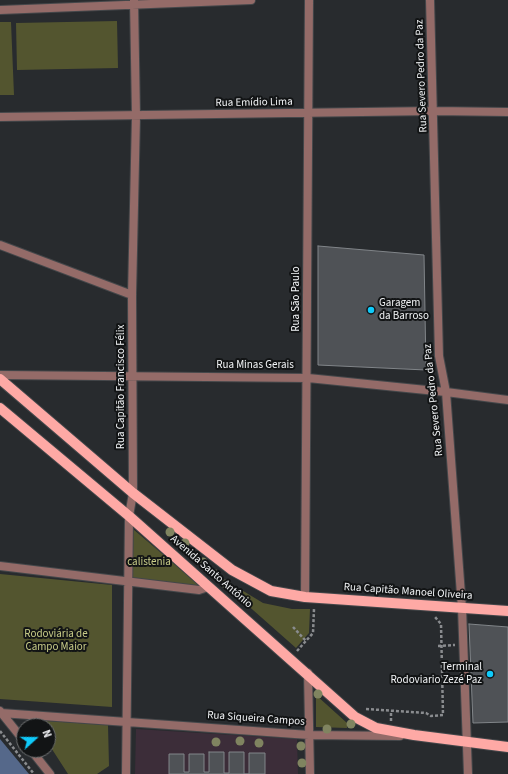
<!DOCTYPE html>
<html>
<head>
<meta charset="utf-8">
<style>
	body { margin:0 }
	#map { position:relative; width:508px; height:774px; overflow:hidden; background:#282b2e; font-family:"Source Sans 3",sans-serif }
	canvas { display:block }
	.north { position:absolute; left:16px; top:718px; width:40px; height:40px; box-sizing:border-box; background:#121415; border:1px solid #6c6e6f; border-radius:50%; rotate:69deg; font-size:11px; font-weight:700; line-height:16px; text-align:center; color:#f2f4f6 }
	.north::after { content:''; display:block; margin:auto; width:14px; height:18px; background:#0fcafa; clip-path:polygon(50% 0,100% 100%,50% 72%,0 100%) }
</style>
</head>
<body>
<div id="map">
<canvas width="508" height="774"></canvas>
<div class="north">N</div>
</div>
<script>
const c = document.querySelector('canvas').getContext('2d');
c.lineJoin = 'round';
function fillPath(path, color) {
  c.fillStyle = color;
  c.fill(path, 'evenodd');
}
function shape(rows) {
  const path = new Path2D();
  for (const r of rows) {
    path.moveTo(r[0], r[1]);
    for (let i = 2; i < r.length; i += 2) path.lineTo(r[i], r[i + 1]);
  }
  return path;
}
function strokePath(path, color, width, dash) {
  c.strokeStyle = color;
  c.lineWidth = width;
  c.lineCap = dash ? 'butt' : 'round';
  c.setLineDash(dash || []);
  c.stroke(path);
}
function drawText(font, color, halo, rows, align = 'center') {
  c.font = font + ' "Source Sans 3",sans-serif';
  c.lineWidth = 4;
  c.setLineDash([]);
  c.textBaseline = 'middle';
  c.strokeStyle = halo;
  c.fillStyle = color;
  for (const [text, x, y, turn = 0] of rows) {
    c.save();
    c.translate(x, y);
    c.rotate((+turn || 0) * Math.PI / 180);
    c.textAlign = isNaN(turn) ? turn : align;
    if (halo) c.strokeText(text, 0, 0);
    c.fillText(text, 0, 0);
    c.restore();
  }
}
const education = shape([
	[136,729,297,739,298,774,135,774]
]);
const green = shape([
	[117,21,118,68,17,70,16,23],
	[0,22,11,22,14,95,0,95],
	[133,529,200,586,133,578],
	[0,574,112,585,112,707,0,699],
	[240,589,263,603,292,609,310,609,309,633,296,648,236,595],
	[316,695,347,723,347,728,316,727],
	[33,720,108,725,109,766,97,774,68,774,48,743,48,726,37,726]
]);
const water = shape([
	[0,739,29,774,0,774]
]);
const building = shape([
	[318,246,424,255,426,370,318,365,318,246],
	[469,624,508,627,508,722,473,723,469,624],
	[209,752,224,752,224,773,229,773,229,752,244,752,244,774,249,774,249,753,265,753,265,774,169,774,169,754,184,754,184,772,189,772,189,754,204,754,204,772,209,772,209,752]
]);
const path = shape([
	[293,627,306,641],
	[438,646,455,645],
	[297,651,313,633,314,609],
	[366,709,426,713,431,716,443,715,441,624,435,617],
	[391,721,391,711],
	[0,731,34,774]
]);
const minor = shape([
	[430,0,439,356,446,392,462,608,468,774],
	[0,10,251,0],
	[0,117,434,111,508,112],
	[0,245,132,295],
	[0,375,308,378,446,392,508,400],
	[0,566,199,590,208,587],
	[305,597,309,0],
	[308,673,310,774],
	[0,711,24,741],
	[1,713,309,735,400,736],
	[31,750,50,774],
	[126,774,129,516,133,493,132,295,136,116,134,0]
]);
const primary = shape([
	[0,379,133,493,232,570,271,591,305,597,508,611],
	[0,408,129,516,355,717,376,728,414,735,508,747]
]);
const trees = [
	[170,532],
	[185,543],
	[203,562],
	[215,574],
	[226,584],
	[318,694],
	[351,724],
	[327,729],
	[240,741],
	[216,742],
	[259,743],
	[301,746],
	[302,763]
];
const markers = [
	[371,310,4,"#0fcafa"],
	[490,674,4,"#0fcafa"]
];
const streetNames = [
	["Rua Severo Pedro da Paz",422,76,-92],
	["Rua Emídio Lima",254,103,-1],
	["Rua São Paulo",297,299,-90],
	["Rua Minas Gerais",255,366],
	["Rua Capitão Francisco Félix",122,387,-90],
	["Rua Severo Pedro da Paz",434,400,-96],
	["Avenida Santo Antônio",211,572,41],
	["Rua Capitão Manoel Oliveira",408,592,4],
	["Rua Siqueira Campos",256,719,4]
];
const poiNames = [
	["Garagem",379,304],
	["da Barroso",379,317],
	["Terminal",482,668,"right"],
	["Rodoviario Zezé Paz",482,681,"right"]
];
const parkNames = [
	["calistenia",149,563],
	["Rodoviária de",56,635],
	["Campo Maior",56,648]
];
fillPath(education, '#3c2d39');
fillPath(green, '#53552f');
fillPath(water, '#55688a');
fillPath(building, '#4f5256');
strokePath(building, '#818589', 1);
strokePath(minor, '#44474a', 10);
strokePath(primary, '#44474a', 12);
strokePath(path, '#8a8c8f', 2.5, [3, 2]);
strokePath(minor, '#946b68', 8);
strokePath(primary, '#fea9a5', 10);
c.fillStyle = '#808460';
for (const [x, y] of trees) {
  c.beginPath();
  c.arc(x, y, 4.5, 0, 2 * Math.PI);
  c.fill();
}
for (const [x, y, r, color] of markers) {
  const dot = new Path2D();
  dot.arc(x, y, r, 0, 2 * Math.PI);
  c.fillStyle = color;
  c.fill(dot);
  strokePath(dot, '#121415', 1.5);
}
drawText('11px', '#f2f4f6', '#121415', streetNames);
drawText('11px', '#f2f4f6', '#121415', poiNames, 'left');
drawText('11px', '#c8cc88', '#121415', parkNames);
</script>
</body>
</html>
